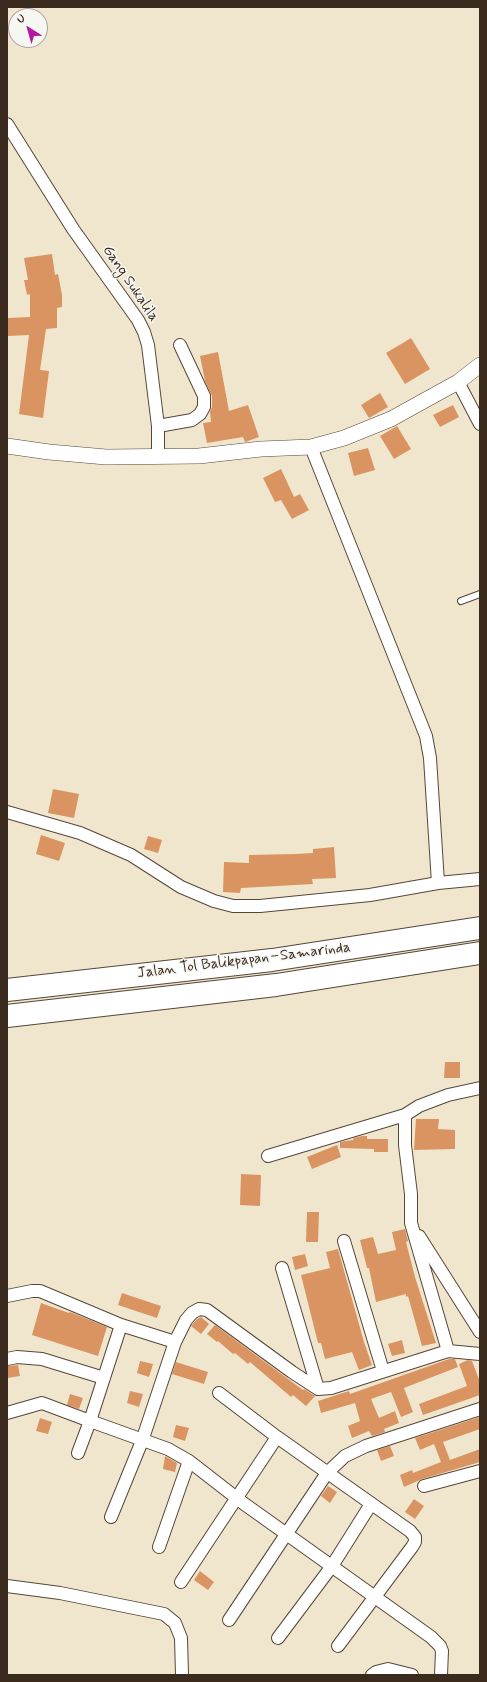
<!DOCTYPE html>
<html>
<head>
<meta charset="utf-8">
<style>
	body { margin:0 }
	#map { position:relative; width:487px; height:1682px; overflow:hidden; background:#f0e6ce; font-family:Mynerve,sans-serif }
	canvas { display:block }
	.frame { position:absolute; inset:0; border:8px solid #3b2a1e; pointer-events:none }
	.north { position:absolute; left:8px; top:8px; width:40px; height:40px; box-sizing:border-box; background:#f6f6f2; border:1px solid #aba49d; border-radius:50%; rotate:323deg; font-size:11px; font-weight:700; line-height:16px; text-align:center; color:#3b2a1e }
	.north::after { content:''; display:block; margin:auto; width:14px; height:18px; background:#b5179e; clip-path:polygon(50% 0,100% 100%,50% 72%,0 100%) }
</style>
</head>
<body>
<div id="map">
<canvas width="487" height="1682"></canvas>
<div class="frame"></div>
<div class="north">U</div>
</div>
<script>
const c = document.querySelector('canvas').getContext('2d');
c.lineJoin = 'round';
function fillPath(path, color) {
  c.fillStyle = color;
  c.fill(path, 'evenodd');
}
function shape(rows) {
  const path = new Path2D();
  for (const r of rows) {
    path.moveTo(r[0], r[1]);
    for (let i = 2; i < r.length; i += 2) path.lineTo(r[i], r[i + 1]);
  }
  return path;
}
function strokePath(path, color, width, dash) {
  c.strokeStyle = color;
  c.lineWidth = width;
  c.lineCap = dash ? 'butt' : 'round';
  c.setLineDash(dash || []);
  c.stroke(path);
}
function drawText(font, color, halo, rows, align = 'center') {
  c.font = font + ' Mynerve,sans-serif';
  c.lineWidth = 3;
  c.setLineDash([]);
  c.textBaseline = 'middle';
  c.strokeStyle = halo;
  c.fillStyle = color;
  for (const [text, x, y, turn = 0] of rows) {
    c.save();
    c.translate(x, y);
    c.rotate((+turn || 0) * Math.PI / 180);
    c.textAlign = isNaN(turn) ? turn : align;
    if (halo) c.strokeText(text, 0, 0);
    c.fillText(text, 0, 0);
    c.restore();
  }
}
const building = shape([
	[52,254,55,275,58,274,62,295,62,307,57,308,57,328,46,329,40,370,49,371,43,418,19,414,29,335,7,336,7,318,30,317,30,294,27,295,24,280,28,280,24,258],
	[411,338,430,369,405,384,386,353],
	[218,352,229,411,248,405,259,437,245,442,243,437,207,443,203,423,211,422,210,412,212,407,212,396,205,381,200,356],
	[380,393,388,407,369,418,361,405],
	[453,405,459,417,440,427,433,415],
	[397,426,411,449,394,459,380,436],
	[368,448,375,470,354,476,348,453],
	[281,469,294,497,300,494,309,510,292,519,281,500,275,502,263,478],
	[53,789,79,794,74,818,48,813],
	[41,835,65,843,59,861,36,854],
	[148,836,162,840,158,853,144,849],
	[334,847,336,878,312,879,313,884,241,888,240,893,223,892,224,862,249,863,249,855,295,854,313,853,313,849],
	[445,1062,460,1062,460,1078,444,1078],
	[416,1119,439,1119,438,1129,455,1130,455,1149,414,1150],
	[362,1136,367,1136,367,1139,388,1139,388,1152,374,1152,374,1149,340,1148,340,1142,353,1140,354,1138],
	[337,1145,341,1157,312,1169,307,1157],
	[241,1174,261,1175,260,1206,240,1205],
	[307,1212,319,1212,318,1242,306,1242],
	[405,1229,408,1241,406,1242,415,1277,436,1343,422,1346,408,1296,406,1297,406,1294,376,1302,369,1268,367,1268,360,1240,373,1237,378,1254,396,1250,392,1232],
	[338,1249,364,1342,372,1365,359,1370,352,1352,325,1359,321,1343,318,1343,301,1275,330,1268,326,1252],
	[305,1254,308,1266,295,1270,292,1257],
	[122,1293,161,1306,157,1318,118,1305],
	[41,1303,69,1313,70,1312,107,1327,98,1356,32,1335],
	[201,1317,209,1324,201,1334,191,1326,197,1319],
	[215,1325,303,1390,304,1389,315,1396,306,1406,293,1395,291,1397,250,1362,248,1364,235,1353,233,1354,218,1341,217,1342,207,1334],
	[402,1340,405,1353,392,1356,388,1344],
	[449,1359,455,1359,458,1367,404,1388,413,1412,401,1417,391,1392,371,1399,379,1418,395,1411,399,1423,384,1429,385,1432,372,1436,369,1431,352,1438,348,1426,360,1421,355,1403,321,1413,318,1401,349,1391,350,1394],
	[468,1360,472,1361,480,1382,480,1395,423,1415,419,1404,467,1386,459,1364],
	[140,1361,153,1364,149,1377,137,1373],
	[176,1362,208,1372,204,1384,172,1374],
	[18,1365,20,1376,7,1378,7,1366],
	[130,1391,143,1394,139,1407,127,1403],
	[70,1394,83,1398,79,1409,67,1405],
	[480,1417,480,1429,443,1442,450,1460,480,1449,480,1462,422,1479,404,1487,400,1475,412,1470,413,1473,441,1462,434,1444,420,1450,415,1438],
	[40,1418,52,1422,48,1434,36,1431],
	[176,1425,189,1428,185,1441,173,1437],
	[390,1446,394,1456,381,1461,377,1450],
	[165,1456,177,1463,175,1472,163,1469],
	[328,1486,337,1492,330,1503,321,1496],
	[414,1499,424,1506,415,1519,405,1512],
	[200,1571,214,1582,208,1590,194,1580]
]);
const service = shape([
	[461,601,480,594]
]);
const minor = shape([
	[7,124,73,229,138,320,144,332,148,345,158,426,158,456],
	[458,382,480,424],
	[158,426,192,420,200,414,204,407,204,396,180,345],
	[311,447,426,736,430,758,438,883],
	[7,812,80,833,131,855,181,887,214,901,233,906,260,906,370,895,438,883,480,879],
	[268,1156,405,1115],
	[419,1236,480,1332],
	[344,1241,383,1371],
	[282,1268,318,1389],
	[7,1296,32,1291,40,1291,121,1325,90,1421,168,1449,189,1461,243,1503,431,1637,440,1646,442,1651,441,1675],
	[175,1342,186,1320,192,1313,199,1309,207,1310,292,1372,318,1389,331,1388,448,1351,480,1354],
	[448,1351,411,1223,411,1194,405,1145,405,1115,419,1106,448,1095,480,1088],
	[7,1359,17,1357,42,1359,104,1378],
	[219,1393,277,1437,410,1531,415,1537,415,1542,412,1547,338,1646],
	[7,1413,42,1403,90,1421,78,1453],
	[424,1486,480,1471],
	[111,1517,142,1441,175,1342,121,1325],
	[159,1547,189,1461],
	[181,1582,277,1437],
	[7,1586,60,1593,164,1614,175,1623,181,1638,182,1675],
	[229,1620,327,1473,345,1456,366,1446,480,1409],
	[278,1638,332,1566,371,1504],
	[372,1675,376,1672,388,1669,412,1675]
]);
const tertiary = shape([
	[7,446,49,452,106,457,199,456,261,449,311,447,344,438,391,419,458,382,480,365]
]);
const motorway = shape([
	[7,990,272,960,480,928],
	[7,1016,276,985,480,953]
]);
const streetNames = [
	["Gang Sukalila",130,284,56],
	["Jalan Tol Balikpapan–Samarinda",244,961,-7]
];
fillPath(building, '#da9461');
strokePath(service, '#564638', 8);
strokePath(minor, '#564638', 14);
strokePath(tertiary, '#564638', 16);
strokePath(motorway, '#564638', 24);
strokePath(service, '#fff', 6);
strokePath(minor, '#fff', 12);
strokePath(tertiary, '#fff', 15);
strokePath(motorway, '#fff', 22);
drawText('15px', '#3b2a1e', '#f6f6f2', streetNames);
</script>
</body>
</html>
